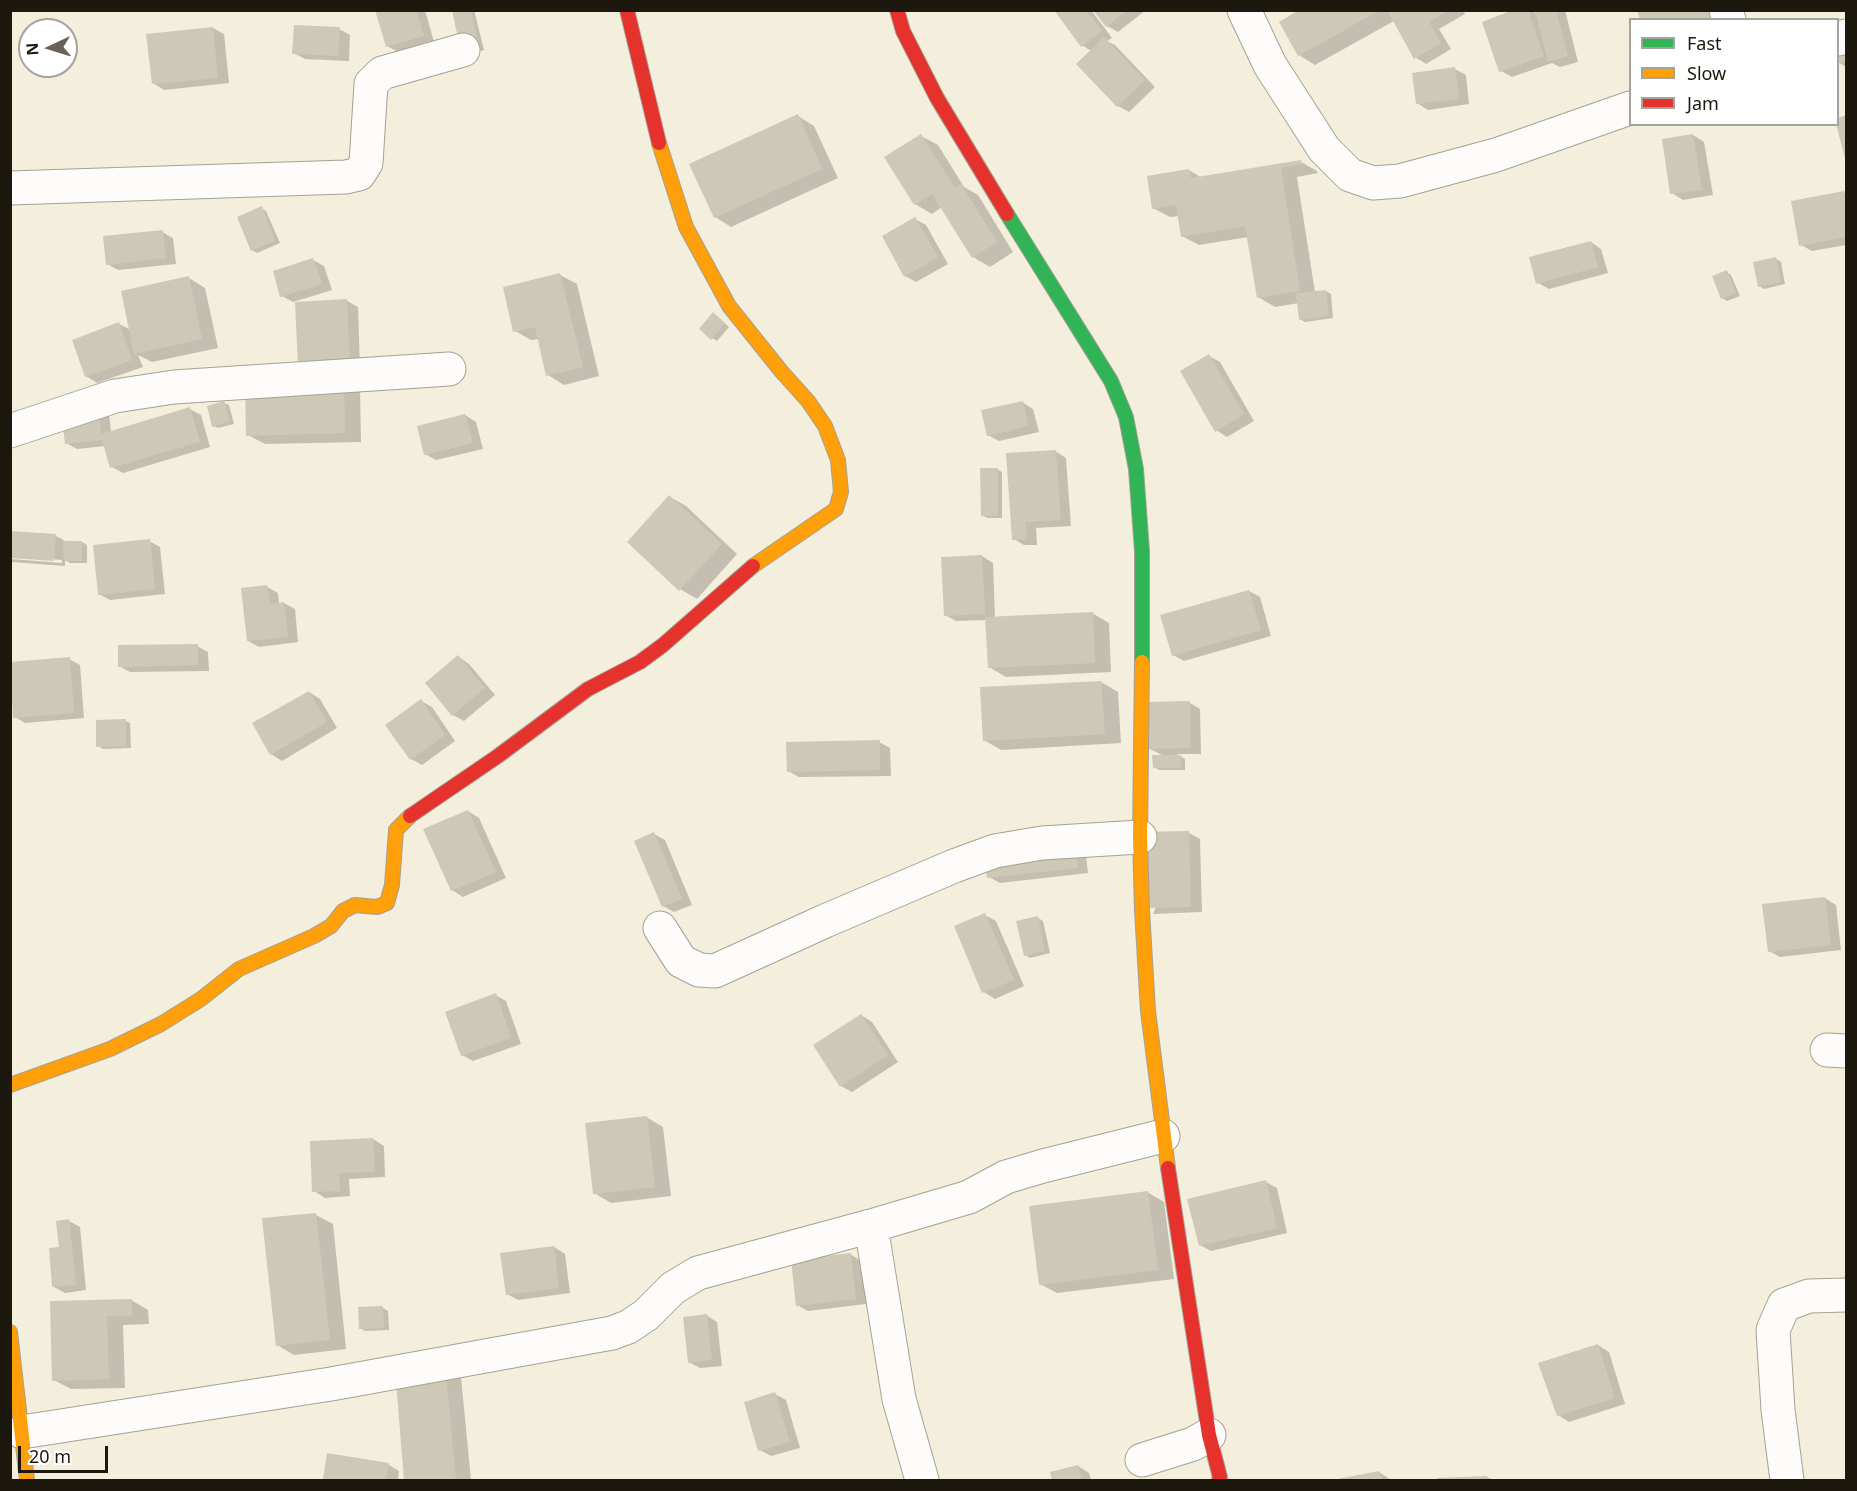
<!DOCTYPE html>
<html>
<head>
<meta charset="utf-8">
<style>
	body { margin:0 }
	#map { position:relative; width:1857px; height:1491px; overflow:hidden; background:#f4eedd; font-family:"Noto Sans",sans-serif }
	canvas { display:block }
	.frame { position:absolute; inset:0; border:12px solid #1c180d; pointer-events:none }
	.legend { position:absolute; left:1629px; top:18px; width:210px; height:108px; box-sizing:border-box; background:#fff; border:2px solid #a4a39e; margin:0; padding:8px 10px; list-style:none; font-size:18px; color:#1c180d }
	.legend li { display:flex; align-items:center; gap:12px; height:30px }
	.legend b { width:30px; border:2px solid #a4a39e }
	.north { position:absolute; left:18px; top:18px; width:60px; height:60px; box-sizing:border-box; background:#fff; border:2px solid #a4a39e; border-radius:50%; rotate:266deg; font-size:16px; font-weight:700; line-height:24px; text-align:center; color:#1c180d }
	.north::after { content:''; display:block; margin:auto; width:21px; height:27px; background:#686356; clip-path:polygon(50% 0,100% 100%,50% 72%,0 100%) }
	.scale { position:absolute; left:18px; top:1446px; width:90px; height:27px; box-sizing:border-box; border:3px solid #1c180d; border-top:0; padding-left:8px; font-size:18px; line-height:21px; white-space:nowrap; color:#1c180d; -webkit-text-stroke:4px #fff; paint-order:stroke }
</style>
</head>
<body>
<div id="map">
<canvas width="1857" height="1491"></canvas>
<div class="frame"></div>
<ul class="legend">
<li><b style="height:8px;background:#30b455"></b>Fast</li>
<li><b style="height:8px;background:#ff9f0a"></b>Slow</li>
<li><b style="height:8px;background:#e5322d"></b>Jam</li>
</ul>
<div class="north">N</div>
<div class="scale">20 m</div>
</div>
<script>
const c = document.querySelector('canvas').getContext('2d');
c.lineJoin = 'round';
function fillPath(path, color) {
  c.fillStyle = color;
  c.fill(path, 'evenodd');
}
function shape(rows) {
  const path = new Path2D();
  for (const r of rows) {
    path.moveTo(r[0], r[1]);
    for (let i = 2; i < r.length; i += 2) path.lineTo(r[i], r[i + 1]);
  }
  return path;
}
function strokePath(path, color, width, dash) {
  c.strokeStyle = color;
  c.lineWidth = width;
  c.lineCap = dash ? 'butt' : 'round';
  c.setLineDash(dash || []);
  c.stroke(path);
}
const shadow = shape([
	[377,10,425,10,434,42,398,52,387,46],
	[453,10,474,10,484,50,468,54],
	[1056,10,1091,10,1112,38,1107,41,1115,45,1155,87,1129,112,1118,106,1091,51,1082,45],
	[1095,10,1146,10,1118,32,1107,26],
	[1302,10,1463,10,1465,14,1439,29,1451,49,1426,64,1415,57,1394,21,1315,65,1299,55],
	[1517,10,1531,10,1537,14,1536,10,1565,10,1578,62,1560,67,1552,63,1512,77,1501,71],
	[213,28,224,34,229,83,164,90,153,83],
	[339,29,350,35,349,61,305,59,294,53],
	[1846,32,1846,67,1838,62,1838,34],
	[1455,69,1466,75,1469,104,1428,110,1417,103],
	[798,116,814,126,838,178,731,227,715,217],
	[1846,117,1846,159,1838,124,1838,119],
	[1693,135,1704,142,1713,195,1683,200,1672,193],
	[921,136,938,145,964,187,978,195,1013,252,990,267,973,257,942,207,932,214,915,204,886,158],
	[1301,162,1317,171,1318,173,1297,177,1315,292,1326,291,1331,294,1333,318,1305,322,1300,319,1299,303,1275,307,1258,297,1248,237,1199,245,1182,236,1179,216,1170,217,1153,208,1189,170,1202,178],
	[1844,193,1846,194,1846,245,1812,251,1801,245],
	[261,208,266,211,280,243,257,253,252,250],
	[915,219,926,225,948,264,916,282,905,276],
	[162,232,173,238,176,264,118,270,107,264],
	[1591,242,1601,249,1608,273,1549,289,1538,283],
	[1776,259,1781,262,1785,284,1764,289,1759,286],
	[313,260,324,266,332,290,293,302,282,296],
	[1726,272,1731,275,1740,296,1727,301,1722,298],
	[560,275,577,284,599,376,564,385,548,375,539,339,531,340,515,331],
	[189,278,205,288,218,348,152,362,138,355,143,367,97,383,86,376,119,324,131,330],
	[347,301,358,307,360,368,310,370],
	[718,317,729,327,717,341,712,338],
	[1209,356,1220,362,1254,421,1227,437,1216,430],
	[247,383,360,390,361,442,265,444,248,435],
	[1022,402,1033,409,1039,432,999,441,988,435],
	[108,403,111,432,190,409,201,415,210,447,123,473,112,467,106,446,77,449,66,443],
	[224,403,229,405,234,424,218,428,213,426],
	[465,415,476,422,483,449,436,460,425,454],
	[1055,451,1066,458,1071,526,1036,528,1037,545,1024,545,1014,539],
	[997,469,1002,472,1002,518,988,518,983,516],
	[670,497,686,506,737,554,697,599,680,589],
	[10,533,56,536,67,542,82,542,87,545,87,563,70,563,65,560,65,566,12,562,10,561],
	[11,556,62,560,62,563,11,559],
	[149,541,160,547,165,594,110,600,99,594],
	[982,556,993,563,995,618,1092,613,1109,623,1111,672,1006,677,989,667,987,620,956,621,945,615,943,558],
	[267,587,278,593,279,604,284,603,295,609,298,642,259,647,248,641],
	[1249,591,1260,597,1271,636,1184,661,1173,655],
	[197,646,208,652,209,671,130,672,119,666],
	[459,657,469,664,495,695,464,721,453,715],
	[69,659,80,665,84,718,25,723,15,717],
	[1101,682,1118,692,1121,743,1001,750,984,740],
	[309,692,320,699,337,728,282,761,271,754],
	[421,701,432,707,455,741,422,765,411,759],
	[1190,703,1200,709,1201,754,1177,754,1185,759,1185,770,1159,770,1154,767,1164,756,1150,749],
	[125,721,130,723,131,748,103,749,98,746],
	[879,742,890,748,891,776,799,777,788,771],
	[468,811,479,818,506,878,463,897,452,890],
	[1189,833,1200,839,1202,912,1153,914],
	[654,834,665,840,692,905,674,912,663,906],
	[1085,848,1088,873,1000,883,989,877],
	[1825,898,1836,905,1841,950,1780,957,1769,951],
	[985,915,996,921,1024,986,995,999,984,992,956,927],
	[1038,918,1043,921,1050,953,1030,958,1025,955],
	[495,995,506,1001,521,1044,473,1061,462,1055],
	[861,1015,872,1022,898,1062,852,1092,841,1086],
	[646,1117,663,1127,671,1196,611,1203,594,1193],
	[373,1139,384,1146,385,1177,349,1179,350,1196,325,1198,314,1191],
	[1266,1182,1277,1188,1287,1233,1211,1251,1200,1245],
	[1147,1192,1164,1202,1174,1279,1057,1293,1040,1284],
	[316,1215,333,1224,346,1349,294,1355,277,1345],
	[69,1221,80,1227,86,1290,65,1293,54,1287],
	[554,1247,565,1254,570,1293,518,1300,507,1294],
	[850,1254,861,1261,866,1304,808,1311,797,1305],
	[131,1300,148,1310,149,1324,123,1325,125,1388,71,1389,54,1380,51,1303],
	[383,1308,388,1311,389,1330,365,1331,360,1328],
	[706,1315,717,1322,722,1366,700,1368,689,1362],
	[1598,1345,1609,1352,1625,1404,1569,1422,1558,1415],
	[396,1371,461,1377,471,1480,406,1480],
	[775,1394,786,1400,800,1448,771,1456,760,1450],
	[328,1455,389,1465,399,1471,398,1480,324,1480],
	[1078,1466,1089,1473,1091,1480,1053,1480,1051,1473],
	[1379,1472,1391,1480,1340,1480],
	[1487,1477,1493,1480,1438,1480,1438,1479]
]);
const building = shape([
	[375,10,416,10,424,36,386,47],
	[452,10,471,10,479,48,461,52],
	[1054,10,1086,10,1102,31,1081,47],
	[1093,10,1127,10,1106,27],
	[1299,10,1380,10,1298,56,1279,22],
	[1387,10,1449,10,1429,22,1441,43,1414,59],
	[1513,10,1528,10,1544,56,1499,72,1482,22],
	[1535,10,1556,10,1568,56,1548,62],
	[1637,10,1708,10,1711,20,1640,20],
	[294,25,340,27,338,56,292,54],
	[213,27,218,78,152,84,146,34],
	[1846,31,1846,61,1838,63,1838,33],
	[1104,37,1145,80,1117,107,1076,64],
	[1455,67,1459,99,1416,104,1412,73],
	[798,114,822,169,714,218,689,164],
	[1846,115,1846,162,1836,124,1838,118],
	[921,134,955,188,961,184,997,242,972,258,932,194,914,205,884,157],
	[1693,134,1702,190,1670,194,1662,139],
	[1301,160,1302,164,1281,168,1300,291,1257,298,1245,226,1181,237,1176,205,1152,209,1147,176,1189,169,1191,178],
	[1844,191,1846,203,1846,237,1799,246,1791,201],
	[262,206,275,241,251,251,237,217],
	[915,217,938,257,904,277,882,236],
	[163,230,166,258,106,265,103,236],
	[1591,241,1598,267,1536,284,1529,257],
	[1776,257,1781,282,1758,287,1753,262],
	[313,258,322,284,280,297,273,271],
	[1727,270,1736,293,1721,299,1712,276],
	[560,273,583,367,546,376,535,327,513,332,503,287],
	[189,276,202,339,134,354,121,291],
	[1326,290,1329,316,1299,320,1296,293],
	[347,299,350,362,298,365,295,302],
	[713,312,725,323,711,340,699,329],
	[119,322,132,360,85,377,72,340],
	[1209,354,1244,414,1215,432,1180,371],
	[344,379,345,433,246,436,245,381],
	[97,395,101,434,190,407,200,442,110,468,102,440,65,444,60,399],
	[224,401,230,421,212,427,207,406],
	[1023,401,1028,426,987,436,981,410],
	[465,414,473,443,424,455,417,426],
	[1056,450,1061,520,1025,522,1027,539,1012,540,1006,453],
	[980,468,998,468,998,516,981,516],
	[669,495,722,544,679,591,627,542],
	[10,531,56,534,54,561,10,558],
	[150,539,155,589,98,595,93,545],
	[63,541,82,541,82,561,64,561],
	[982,555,985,614,944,616,941,557],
	[267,585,270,604,284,602,288,637,247,641,241,588],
	[1249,590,1261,630,1172,656,1160,615],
	[1093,612,1095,663,988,668,985,617],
	[198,644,198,665,118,667,118,645],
	[458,655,485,688,452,716,425,683],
	[70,657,74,713,13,718,10,662],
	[1101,681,1105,734,983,741,980,687],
	[309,691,327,722,270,755,252,723],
	[421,699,445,735,410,760,385,725],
	[1190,701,1191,748,1148,749,1148,702],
	[126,719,126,746,96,747,96,720],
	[880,740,880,770,787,772,786,742],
	[1152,755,1181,755,1181,768,1153,768],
	[468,810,496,872,451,891,423,829],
	[1189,831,1191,907,1140,908,1138,832],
	[654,832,682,899,662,907,634,841],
	[1075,840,1078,868,987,878,984,850],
	[1825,897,1831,945,1768,952,1762,904],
	[985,913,1014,980,982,993,954,926],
	[1038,916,1045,951,1024,956,1016,921],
	[496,993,511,1038,461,1056,445,1012],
	[861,1014,888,1055,840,1087,813,1045],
	[647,1116,655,1187,593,1194,585,1123],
	[373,1138,375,1172,339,1173,340,1191,312,1192,310,1141],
	[1266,1180,1277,1228,1199,1246,1187,1199],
	[1148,1191,1158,1270,1039,1285,1029,1206],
	[316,1213,330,1340,276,1346,262,1218],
	[69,1219,76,1285,52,1287,49,1248,59,1247,56,1221],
	[554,1246,559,1288,506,1295,500,1253],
	[851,1253,856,1299,796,1306,791,1260],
	[132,1299,132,1316,107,1316,109,1379,52,1381,50,1301],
	[383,1306,384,1328,359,1329,358,1307],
	[707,1314,712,1360,688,1363,683,1317],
	[1598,1344,1615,1398,1557,1416,1538,1363],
	[445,1365,456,1480,404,1480,395,1370],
	[775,1392,790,1442,758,1451,744,1402],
	[327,1453,389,1463,386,1480,323,1480],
	[1078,1465,1082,1480,1052,1480,1050,1472],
	[1379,1471,1382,1480,1337,1480,1337,1479],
	[1487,1476,1488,1480,1437,1480,1437,1478]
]);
const street = shape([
	[1244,10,1270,65,1324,149,1350,175,1373,183,1400,181,1496,155,1630,108],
	[1726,10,1729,20],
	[1838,39,1846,36],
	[10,188,346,177,359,174,366,163,371,84,382,73,463,50],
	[10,431,115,396,174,387,449,369],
	[660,928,681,961,699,970,715,971,825,921,954,866,995,851,1042,843,1140,837],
	[1827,1050,1846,1051],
	[871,1226,899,1399,922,1480],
	[22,1432,331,1384,612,1333,628,1327,646,1315,673,1288,698,1273,871,1226,969,1197,1006,1177,1043,1166,1163,1136],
	[1142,1460,1193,1444,1209,1435],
	[1787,1480,1778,1410,1773,1330,1784,1305,1809,1296,1846,1295]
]);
const fast = shape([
	[1007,214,1111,381,1126,417,1136,469,1142,551,1142,662]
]);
const slow = shape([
	[659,143,686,227,729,306,781,371,808,401,825,426,838,460,841,492,836,509,753,566],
	[1142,662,1140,837,1142,910,1148,1011,1168,1168],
	[10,1085,110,1049,161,1024,201,999,239,969,314,936,331,926,343,911,355,905,377,907,387,903,392,885,396,830,410,816],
	[10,1332,27,1480]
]);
const jam = shape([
	[627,10,659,143],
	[897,10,903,31,937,98,1007,214],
	[410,816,498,756,588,689,640,662,663,645,753,566],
	[1168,1168,1209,1435,1220,1477,1219,1480]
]);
fillPath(shadow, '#0003');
fillPath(building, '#cec8b6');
strokePath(street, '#a5a194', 35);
strokePath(fast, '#a5a194', 16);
strokePath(slow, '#a5a194', 16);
strokePath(jam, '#a5a194', 16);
strokePath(street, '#fdfcfa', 33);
strokePath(fast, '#30b455', 14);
strokePath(slow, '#ff9f0a', 14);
strokePath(jam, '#e5322d', 14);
</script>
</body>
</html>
